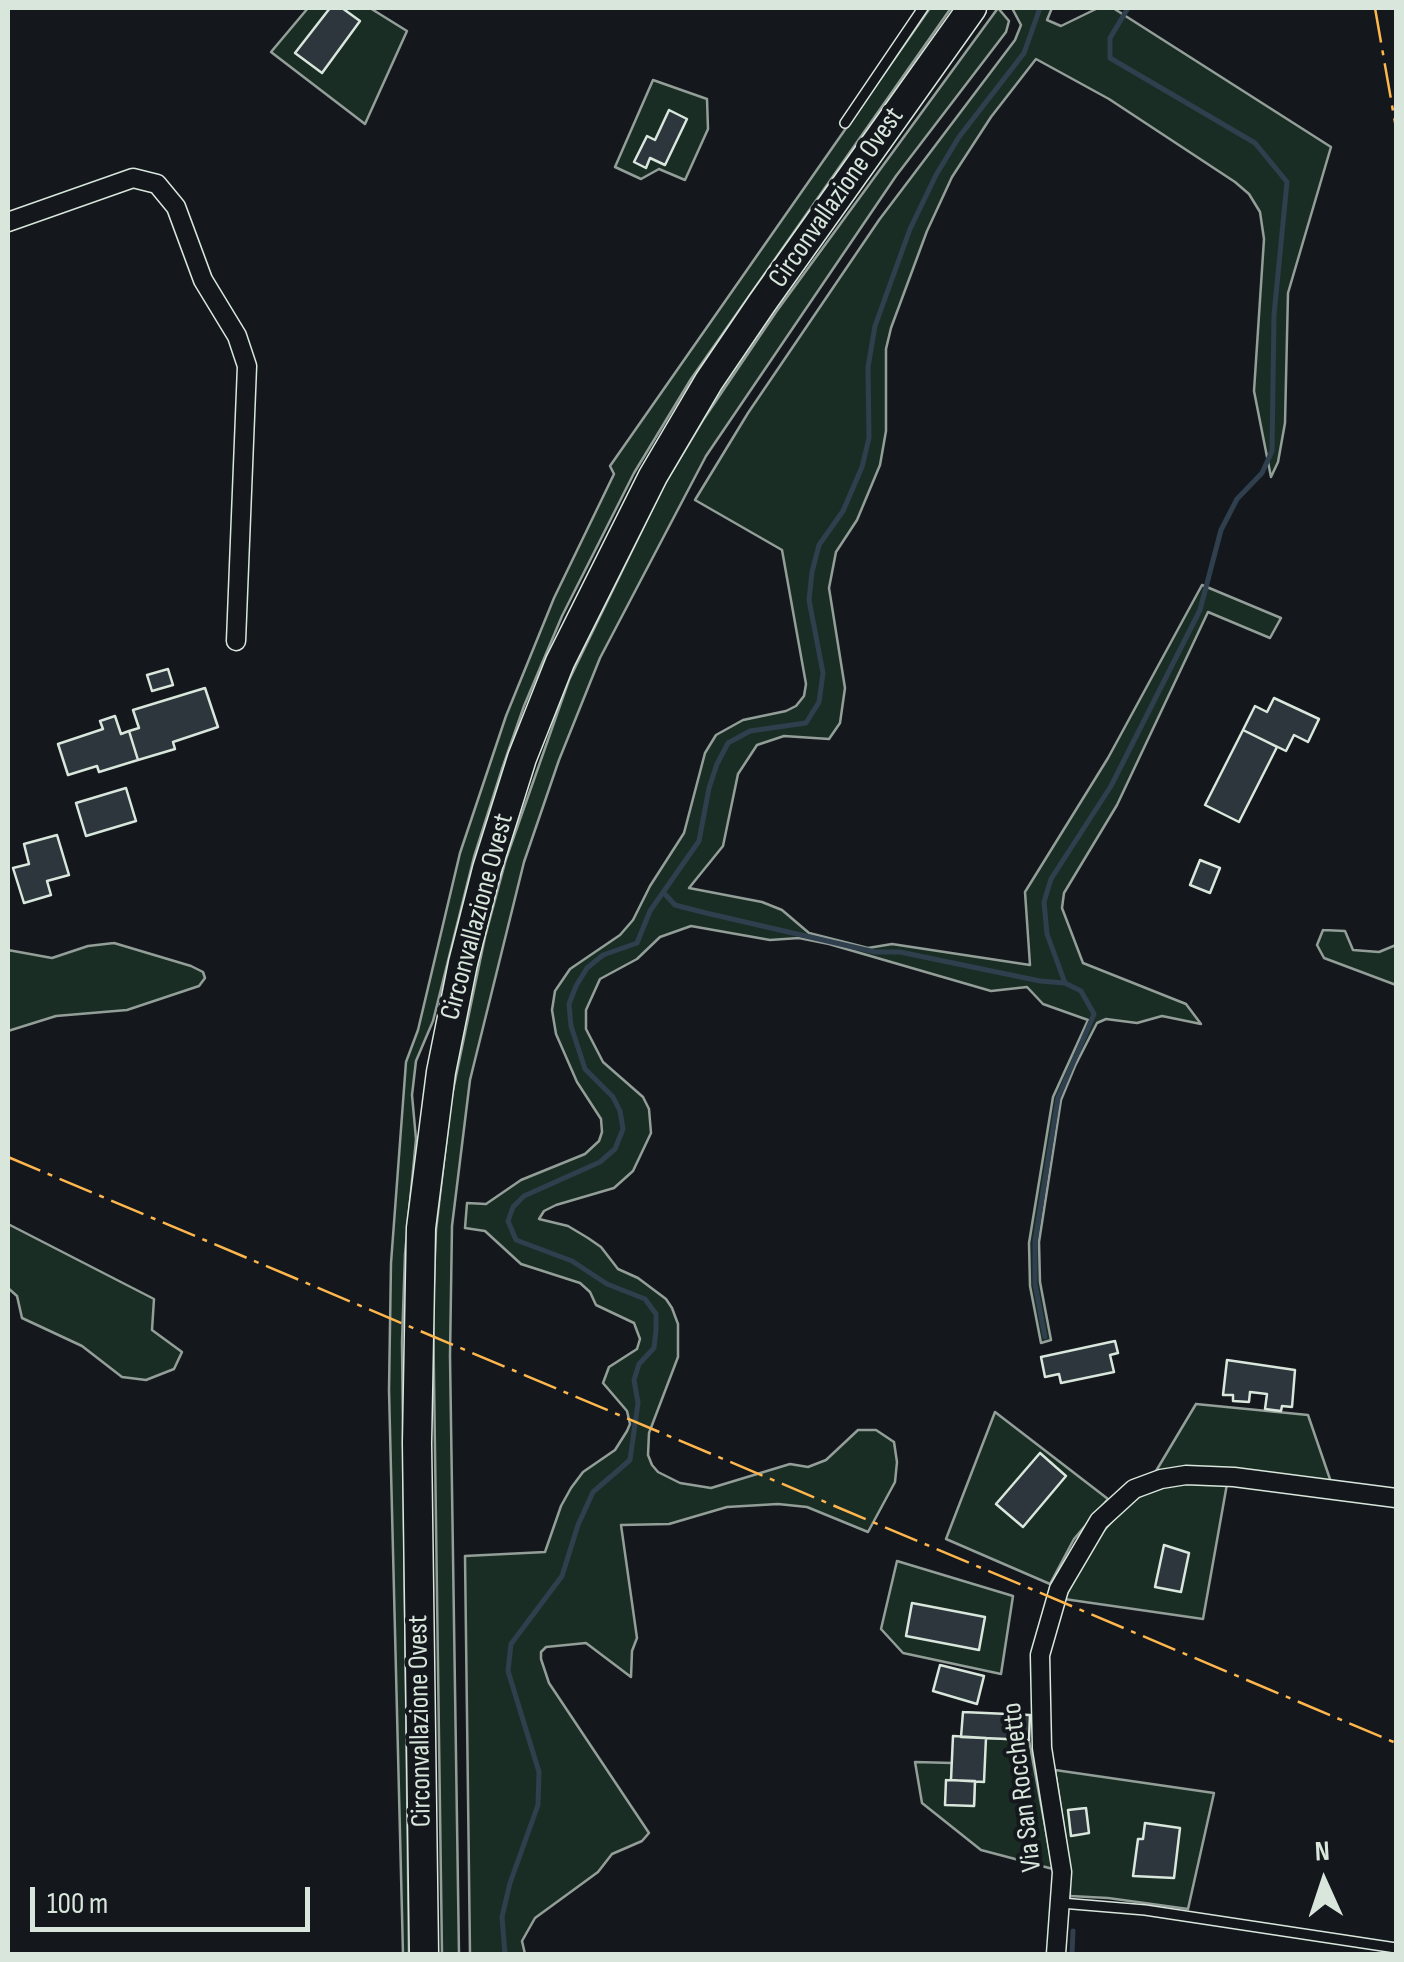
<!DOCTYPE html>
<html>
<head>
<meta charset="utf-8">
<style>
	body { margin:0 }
	#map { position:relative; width:1404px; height:1962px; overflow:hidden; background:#14181c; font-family:"Sofia Sans Condensed",sans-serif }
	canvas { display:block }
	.frame { position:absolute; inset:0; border:10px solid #d8e6dc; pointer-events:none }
	.north { position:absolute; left:1274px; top:1832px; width:100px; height:100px; -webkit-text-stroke:8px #14181c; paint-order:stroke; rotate:357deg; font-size:28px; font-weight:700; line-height:40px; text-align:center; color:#d8e6dc }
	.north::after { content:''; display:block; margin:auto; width:35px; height:45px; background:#d8e6dc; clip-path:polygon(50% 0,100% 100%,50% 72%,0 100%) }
	.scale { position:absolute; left:30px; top:1887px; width:280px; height:45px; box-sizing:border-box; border:5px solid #d8e6dc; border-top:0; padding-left:12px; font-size:30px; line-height:35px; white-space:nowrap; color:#d8e6dc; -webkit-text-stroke:8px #14181c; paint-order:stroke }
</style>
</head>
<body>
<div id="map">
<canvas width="1404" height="1962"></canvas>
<div class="frame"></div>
<div class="north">N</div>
<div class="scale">100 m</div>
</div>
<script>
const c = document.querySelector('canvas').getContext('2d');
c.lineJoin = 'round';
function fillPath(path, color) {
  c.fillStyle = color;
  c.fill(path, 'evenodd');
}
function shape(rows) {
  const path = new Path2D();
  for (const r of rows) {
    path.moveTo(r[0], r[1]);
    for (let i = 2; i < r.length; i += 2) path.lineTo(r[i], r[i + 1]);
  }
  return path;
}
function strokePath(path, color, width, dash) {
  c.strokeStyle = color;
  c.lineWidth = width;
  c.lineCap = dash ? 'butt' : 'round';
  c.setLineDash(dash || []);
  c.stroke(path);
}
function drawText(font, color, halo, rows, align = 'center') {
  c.font = font + ' "Sofia Sans Condensed",sans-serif';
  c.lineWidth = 8;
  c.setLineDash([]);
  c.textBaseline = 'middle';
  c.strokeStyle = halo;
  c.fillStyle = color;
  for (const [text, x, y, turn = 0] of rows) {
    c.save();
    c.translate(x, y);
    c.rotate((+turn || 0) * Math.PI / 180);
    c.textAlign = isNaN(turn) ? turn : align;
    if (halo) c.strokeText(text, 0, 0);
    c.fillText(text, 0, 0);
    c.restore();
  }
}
const green = shape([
	[308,8,370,8,407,31,365,124,271,52,308,8],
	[930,8,951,8,691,379,634,473,562,616,524,706,502,769,474,857,433,1021,416,1061,412,1095,416,1139,405,1254,402,1342,409,1954,403,1954,389,1390,391,1263,406,1062,418,1030,460,853,506,716,554,598,614,474,610,466,930,8],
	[998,8,1009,21,1006,32,896,176,706,456,600,658,559,760,524,862,470,1080,452,1226,450,1356,459,1954,442,1954,433,1306,436,1230,451,1100,485,937,506,859,569,680,664,485,703,420,776,312,998,8],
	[1012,8,1052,8,1047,20,1061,26,1098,8,1113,8,1331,147,1288,293,1285,423,1278,462,1271,477,1254,391,1264,239,1260,212,1249,194,1235,182,1109,99,1036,59,991,117,952,177,927,231,891,328,886,349,886,431,880,465,857,520,836,552,829,588,845,688,840,723,829,739,784,736,757,745,738,774,723,846,689,888,762,902,782,910,809,933,868,948,892,944,1030,965,1025,892,1108,758,1202,585,1281,618,1270,638,1208,612,1117,805,1064,893,1062,908,1083,963,1186,1004,1201,1024,1162,1016,1137,1023,1106,1019,1097,1023,1075,1066,1061,1100,1039,1242,1040,1282,1051,1340,1041,1343,1030,1286,1029,1243,1053,1097,1088,1020,1043,1004,1027,987,991,991,829,944,799,938,770,940,691,926,660,937,637,959,600,979,586,1010,586,1029,603,1062,643,1097,649,1109,651,1133,633,1171,614,1188,556,1205,544,1211,539,1219,568,1226,588,1238,601,1247,618,1269,638,1278,666,1299,672,1308,678,1324,678,1357,649,1433,648,1455,652,1465,658,1472,680,1483,711,1488,790,1464,808,1467,826,1460,858,1430,876,1430,894,1442,897,1462,895,1482,868,1532,807,1507,778,1504,727,1507,669,1524,621,1525,637,1638,632,1651,631,1677,586,1643,546,1647,541,1652,541,1659,549,1683,649,1833,642,1841,612,1854,598,1872,535,1918,522,1941,525,1954,470,1954,465,1556,545,1552,561,1506,571,1488,583,1472,615,1450,627,1431,630,1424,627,1411,603,1383,609,1367,637,1349,640,1339,634,1323,596,1305,590,1292,580,1283,521,1264,485,1231,465,1228,467,1203,486,1204,521,1180,585,1154,599,1141,602,1132,601,1119,577,1082,556,1034,552,1010,555,991,570,969,620,935,633,920,650,886,684,833,705,753,716,735,743,720,786,711,796,706,804,696,806,684,782,550,695,500,748,413,879,220,1015,40,1021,25,1012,8],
	[653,80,707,99,708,129,685,180,659,169,641,179,615,167,653,80],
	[1323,930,1345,931,1353,950,1379,952,1396,945,1396,985,1324,958,1317,945,1323,930],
	[114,943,191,966,203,972,205,978,199,986,127,1010,56,1016,8,1031,8,950,52,958,88,946,114,943],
	[8,1224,154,1299,152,1330,182,1352,174,1369,146,1380,122,1377,82,1346,22,1318,17,1296,8,1288,8,1224],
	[1196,1404,1308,1415,1331,1482,1185,1469,1156,1471,1196,1404],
	[995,1412,1108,1499,1074,1539,1050,1584,946,1539,995,1412],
	[1184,1481,1227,1484,1203,1619,1064,1599,1098,1537,1129,1503,1154,1488,1184,1481],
	[897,1561,1013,1596,1001,1674,903,1653,881,1629,897,1561],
	[986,1738,1029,1740,1053,1869,981,1850,922,1803,915,1762,952,1763,951,1780,974,1806,975,1781,986,1738],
	[1055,1770,1214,1793,1188,1909,1108,1898,1070,1896,1069,1862,1055,1770]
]);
const stream = shape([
	[663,892,675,905,706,913,875,952,900,952,1040,981,1065,983,1081,991,1094,1014,1058,1098,1035,1241,1035,1284,1045,1337],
	[1065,983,1047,934,1044,902,1051,879,1111,786,1200,610,1221,530,1237,499,1262,473,1272,451,1274,315,1287,182,1255,143,1110,58,1110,38,1128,8],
	[505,1954,502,1917,510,1883,538,1805,539,1772,508,1671,511,1644,562,1576,578,1525,593,1492,630,1460,638,1403,634,1380,639,1364,654,1348,656,1330,656,1314,645,1299,607,1284,572,1261,516,1240,508,1221,513,1207,524,1196,600,1162,615,1149,623,1129,620,1111,613,1097,585,1069,571,1026,569,1004,576,986,587,968,603,955,637,943,650,911,699,841,709,788,717,764,728,743,750,731,806,723,819,702,823,673,809,600,812,572,819,545,843,511,862,467,869,438,868,367,875,326,910,229,936,175,959,137,1024,53,1040,8],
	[1072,1954,1073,1931]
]);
const building = shape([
	[330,8,342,8,360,21,322,73,295,53,330,8],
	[669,110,687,119,665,165,650,158,646,168,634,162,647,136,655,140,669,110],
	[168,669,173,685,152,691,147,675,168,669],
	[205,688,218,727,173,742,175,749,138,760,129,731,139,728,133,710,205,688],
	[1274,698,1319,719,1308,742,1294,735,1286,751,1243,730,1255,706,1267,712,1274,698],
	[115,716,121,734,129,731,138,760,99,772,97,766,68,775,58,744,103,729,100,721,115,716],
	[1243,730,1277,747,1239,822,1205,805,1243,730],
	[126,788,136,821,86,836,76,803,126,788],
	[57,835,69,875,47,881,51,895,24,903,13,868,29,864,24,844,57,835],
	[1200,860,1220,868,1210,893,1190,885,1200,860],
	[1115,1341,1118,1353,1110,1355,1114,1372,1061,1383,1059,1374,1045,1377,1041,1357,1115,1341],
	[1227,1360,1295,1370,1292,1407,1282,1406,1281,1411,1265,1409,1267,1394,1250,1392,1249,1402,1233,1401,1233,1395,1223,1395,1227,1360],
	[1040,1453,1066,1476,1023,1527,996,1504,1040,1453],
	[1164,1545,1189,1553,1181,1592,1155,1587,1164,1545],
	[912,1603,985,1617,979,1650,906,1636,912,1603],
	[940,1665,984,1676,977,1704,933,1691,940,1665],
	[963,1712,1030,1715,1029,1740,961,1737,963,1712],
	[953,1736,986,1738,984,1782,951,1780,953,1736],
	[946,1780,975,1781,974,1806,945,1805,946,1780],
	[1086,1808,1089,1833,1071,1836,1068,1810,1086,1808],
	[1145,1823,1180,1828,1174,1878,1133,1876,1138,1839,1143,1839,1145,1823]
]);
const service = shape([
	[845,123,923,8],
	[1061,1903,1145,1910,1396,1948]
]);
const minor = shape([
	[8,222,133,178,157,184,176,207,203,280,237,336,247,366,236,641],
	[1056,1954,1062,1872,1042,1748,1040,1655,1059,1589,1099,1521,1134,1489,1161,1479,1186,1475,1234,1477,1396,1498]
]);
const trunk = shape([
	[424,1954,417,1443,421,1228,441,1072,463,963,487,869,522,758,560,662,653,476,709,381,762,303,972,8]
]);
const power = shape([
	[1375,8,1396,128],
	[8,1157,1396,1743]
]);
const streetNames = [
	["Circonvallazione Ovest",837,198,-55],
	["Circonvallazione Ovest",478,917,-75],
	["Circonvallazione Ovest",421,1721,-91],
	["Via San Rocchetto",1023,1787,-97]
];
fillPath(green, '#1a2d24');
strokePath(green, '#939e99', 2.5);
strokePath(stream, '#2f3f4d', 5);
fillPath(building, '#2c363c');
strokePath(building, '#d8e6dc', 2.5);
strokePath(service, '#d8e6dc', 12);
strokePath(minor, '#d8e6dc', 21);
strokePath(trunk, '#d8e6dc', 31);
strokePath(service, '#14181c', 9);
strokePath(minor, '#14181c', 18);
strokePath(trunk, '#14181c', 28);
strokePath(power, '#ffb74d', 2.5, [35, 8, 5, 8]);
drawText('28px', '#d8e6dc', '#14181c', streetNames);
</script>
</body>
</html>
